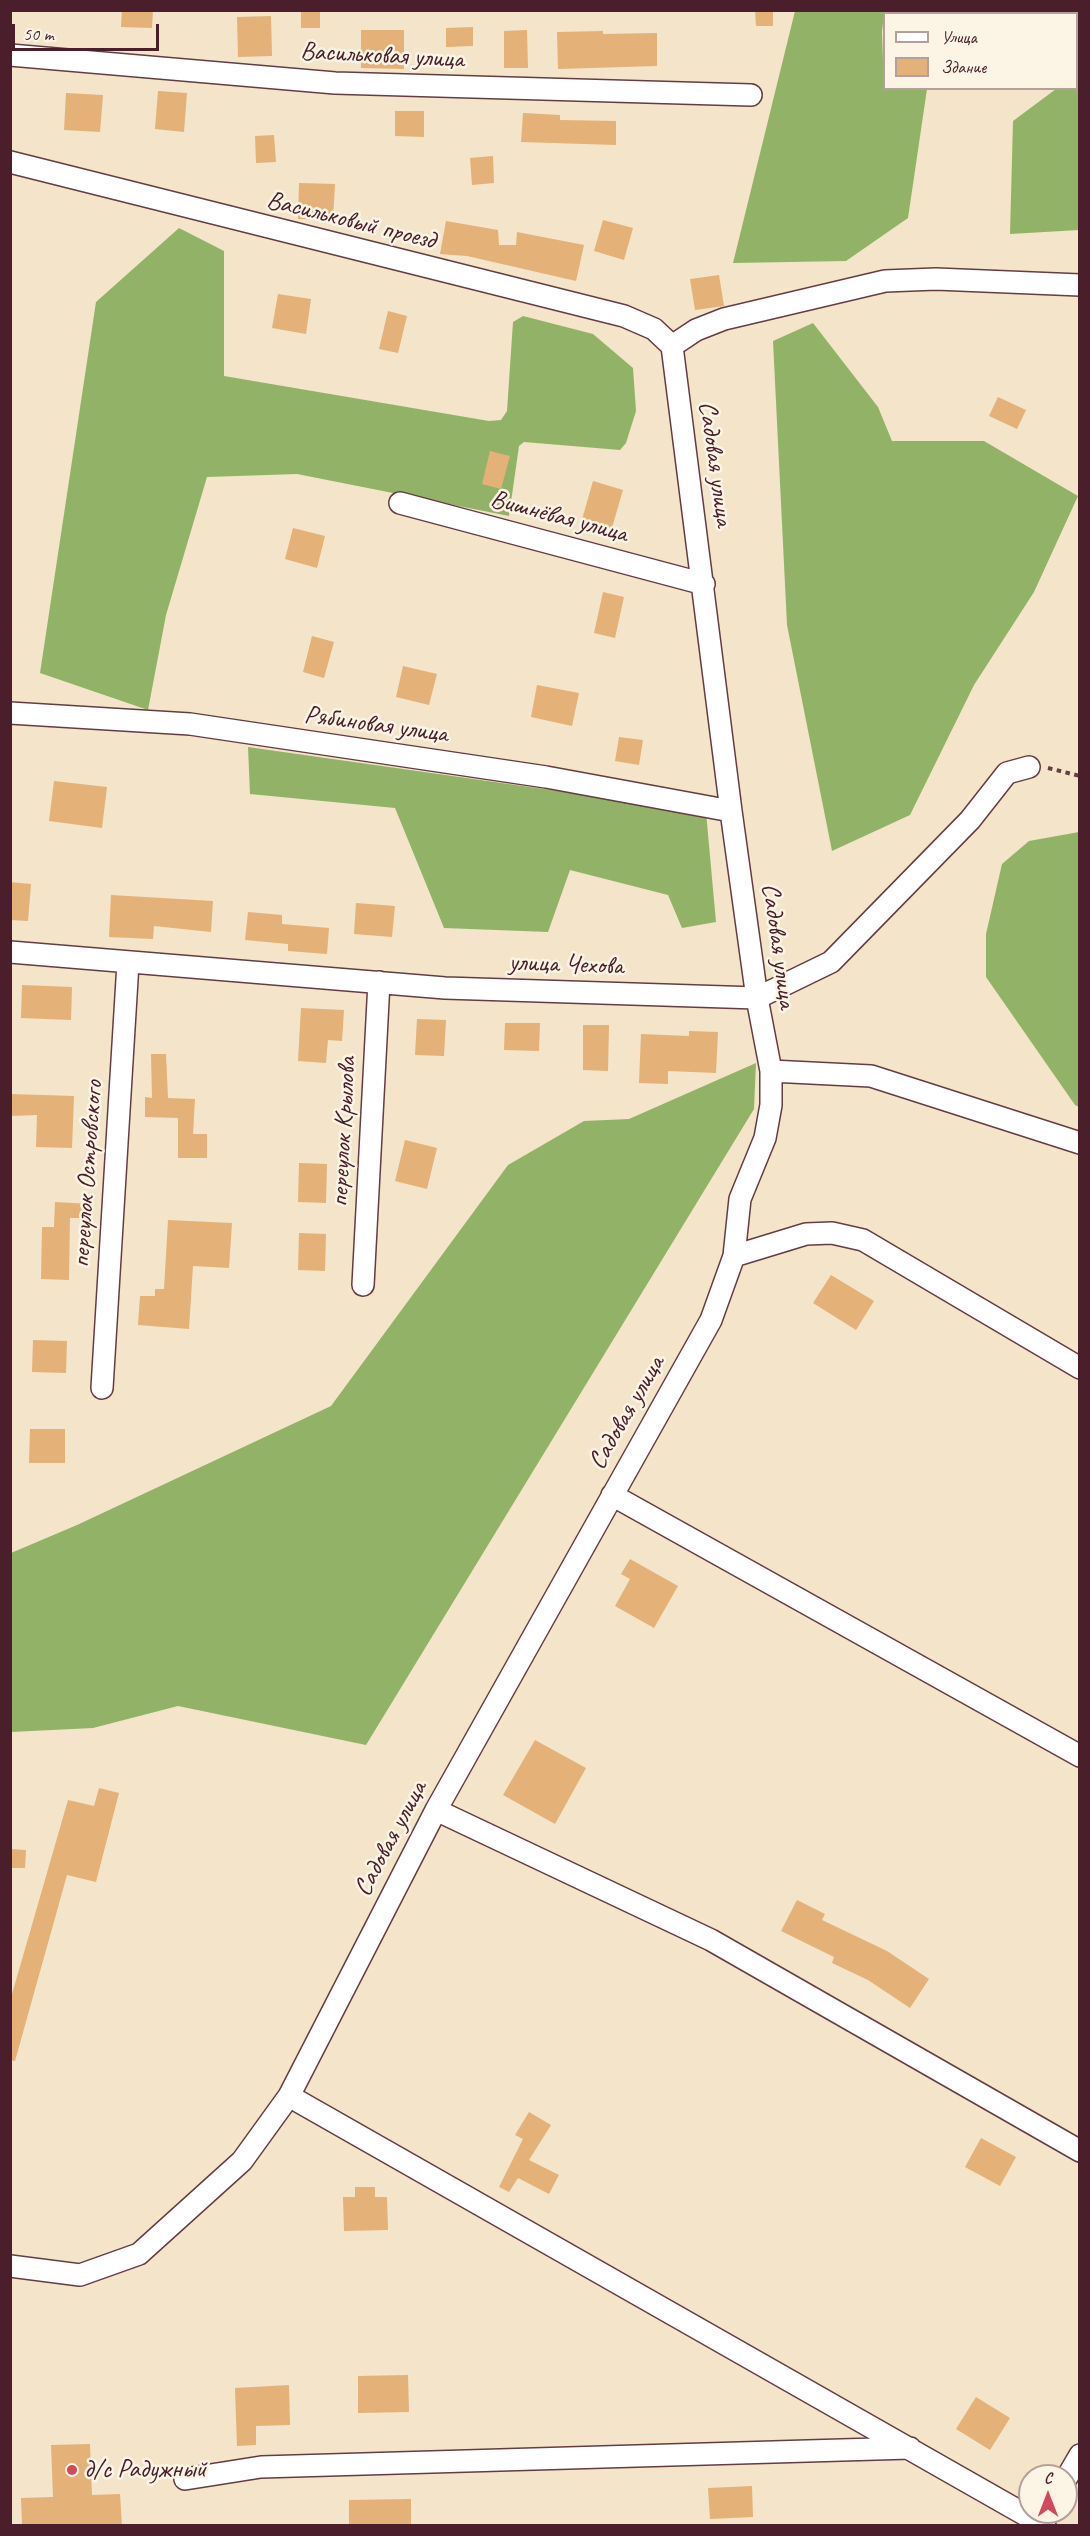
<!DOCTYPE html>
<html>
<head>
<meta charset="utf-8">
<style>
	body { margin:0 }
	#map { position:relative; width:1090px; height:2536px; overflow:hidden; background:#f4e4c9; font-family:Caveat,sans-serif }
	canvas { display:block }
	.frame { position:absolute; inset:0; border:12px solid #4a1f2b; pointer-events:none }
	.legend { position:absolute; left:883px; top:12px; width:195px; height:78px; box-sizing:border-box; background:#fcf5e5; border:2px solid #b59f9b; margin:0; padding:8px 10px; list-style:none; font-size:18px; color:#4a1f2b }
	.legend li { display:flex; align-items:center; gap:12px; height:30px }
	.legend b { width:30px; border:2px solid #b59f9b }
	.north { position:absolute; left:1018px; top:2464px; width:60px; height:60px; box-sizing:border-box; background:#fcf5e5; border:2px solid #b59f9b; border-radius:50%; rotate:0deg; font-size:16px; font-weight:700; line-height:24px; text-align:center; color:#4a1f2b }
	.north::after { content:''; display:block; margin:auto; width:21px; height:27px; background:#d1495b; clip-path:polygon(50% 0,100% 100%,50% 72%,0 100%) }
	.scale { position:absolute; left:12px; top:24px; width:147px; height:27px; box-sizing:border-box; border:3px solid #4a1f2b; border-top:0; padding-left:8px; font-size:18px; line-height:21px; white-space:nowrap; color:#4a1f2b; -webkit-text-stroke:4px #fcf5e5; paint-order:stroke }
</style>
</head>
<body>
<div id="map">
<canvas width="1090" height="2536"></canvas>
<div class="frame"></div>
<ul class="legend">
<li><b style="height:8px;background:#fff"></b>Улица</li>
<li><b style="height:16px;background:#e4b178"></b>Здание</li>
</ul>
<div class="north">С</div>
<div class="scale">50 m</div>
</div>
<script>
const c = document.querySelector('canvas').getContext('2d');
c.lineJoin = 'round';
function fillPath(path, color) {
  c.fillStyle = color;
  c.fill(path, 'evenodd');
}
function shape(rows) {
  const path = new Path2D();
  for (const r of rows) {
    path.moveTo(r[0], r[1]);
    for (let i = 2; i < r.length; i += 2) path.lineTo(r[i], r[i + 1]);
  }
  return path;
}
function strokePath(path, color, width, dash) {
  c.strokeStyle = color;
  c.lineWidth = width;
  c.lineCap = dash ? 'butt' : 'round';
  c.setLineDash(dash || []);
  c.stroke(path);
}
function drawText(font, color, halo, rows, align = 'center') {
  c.font = font + ' Caveat,sans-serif';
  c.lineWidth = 5;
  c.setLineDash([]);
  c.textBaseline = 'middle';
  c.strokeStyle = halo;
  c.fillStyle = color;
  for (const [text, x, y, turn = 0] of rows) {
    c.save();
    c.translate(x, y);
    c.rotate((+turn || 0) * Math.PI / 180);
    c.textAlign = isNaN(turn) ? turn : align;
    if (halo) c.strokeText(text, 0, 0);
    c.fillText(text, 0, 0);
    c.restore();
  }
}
const forest = shape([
	[795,11,895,11,893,13,884,14,882,32,884,88,927,89,908,218,846,261,733,263],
	[983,11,1079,11,1079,29,1077,29,1076,14,997,14],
	[1079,70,1079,230,1010,234,1013,121,1056,89,1076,88,1077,73],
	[179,228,224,251,224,376,489,421,501,420,507,411,513,322,523,316,593,334,633,368,636,411,626,443,620,450,524,442,519,446,509,516,297,474,207,477,166,615,148,710,40,673,96,302],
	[813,323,878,407,892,441,984,441,1078,496,1034,592,974,685,910,815,832,851,787,625,773,341],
	[248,747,706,812,716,922,682,928,668,895,570,870,548,932,444,928,395,808,250,794],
	[1079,832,1080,832,1079,1107,1075,1105,986,977,986,934,1002,864,1029,841],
	[756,1063,754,1109,366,1745,178,1706,93,1728,11,1732,11,1553,77,1525,331,1406,508,1165,584,1121,629,1119]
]);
const building = shape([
	[122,10,153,10,152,28,121,27],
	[301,10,320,10,320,28,301,28],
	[755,10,773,10,773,26,756,26],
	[271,16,272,56,238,57,237,17],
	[473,27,473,46,446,47,446,28],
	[361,30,404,30,404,69,361,68],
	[527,30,528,68,504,68,504,31],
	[603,31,603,34,657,33,657,66,558,69,557,32],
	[158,91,187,93,184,132,155,129],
	[66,93,103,95,100,132,64,130],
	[395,111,424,111,424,137,395,136],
	[523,113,560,115,560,120,616,121,616,145,521,142],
	[274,135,276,162,256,163,255,136],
	[493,156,494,183,472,185,470,158],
	[299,183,335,184,333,220,298,219],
	[603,220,633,228,624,260,594,251],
	[446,221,498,230,499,245,516,245,517,232,584,245,576,281,467,256,440,254],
	[719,275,724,306,695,310,690,279],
	[278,294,311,299,306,334,272,328],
	[388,311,407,316,398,353,379,349],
	[998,397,1026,410,1017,429,989,416],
	[490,451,510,456,501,489,482,484],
	[593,481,623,490,611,531,581,523],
	[293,528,325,536,317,568,285,559],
	[603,592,624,597,615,638,594,633],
	[312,636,334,642,324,678,303,672],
	[403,666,437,674,429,705,396,697],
	[537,685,579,693,572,726,531,717],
	[619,737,643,740,639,765,615,761],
	[54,781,107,787,102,828,49,821],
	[10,882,31,884,28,921,10,920],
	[111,895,213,901,211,932,154,926,153,939,109,937],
	[356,903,395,906,392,937,354,934],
	[248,912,282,915,282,924,329,928,327,954,288,951,288,944,245,940],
	[22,985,72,987,71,1020,21,1018],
	[301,1008,344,1010,342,1041,328,1040,326,1063,298,1061],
	[417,1019,446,1020,444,1056,415,1055],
	[505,1023,540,1023,539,1051,504,1050],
	[583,1025,609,1025,608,1071,583,1070],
	[689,1031,718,1032,716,1073,668,1071,668,1084,639,1083,641,1034,689,1036],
	[151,1054,166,1054,168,1098,195,1099,193,1134,207,1134,207,1158,178,1158,178,1118,145,1117,145,1097,152,1098],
	[10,1094,74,1096,72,1148,36,1147,37,1115,10,1116],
	[405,1140,437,1148,427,1189,395,1181],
	[299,1163,327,1164,326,1203,298,1202],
	[55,1202,91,1204,90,1218,70,1218,69,1280,41,1279,42,1227,54,1227],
	[168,1220,232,1223,229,1268,193,1266,189,1329,138,1325,140,1296,155,1296,155,1289,164,1289],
	[299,1233,326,1234,325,1271,298,1270],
	[831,1275,874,1301,856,1330,813,1303],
	[33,1340,67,1341,66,1373,32,1372],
	[30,1429,65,1429,65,1463,29,1463],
	[630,1559,678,1586,654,1628,615,1606,630,1579,621,1574],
	[535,1740,586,1768,555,1824,503,1795],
	[99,1788,119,1793,96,1882,67,1875,15,2061,10,2060,10,2001,68,1800,94,1806],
	[10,1849,26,1850,25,1868,10,1868],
	[797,1900,825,1914,822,1920,887,1951,929,1979,910,2008,868,1980,832,1963,834,1957,781,1931],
	[529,2112,551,2125,529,2160,559,2175,549,2194,518,2178,509,2192,499,2187,523,2139,515,2135],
	[981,2138,1016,2157,1000,2186,965,2167],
	[355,2187,375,2187,375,2197,387,2197,388,2230,344,2231,343,2197,355,2197],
	[408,2375,409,2412,358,2413,358,2376],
	[289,2385,290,2425,256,2426,256,2445,237,2446,235,2388],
	[976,2397,1010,2418,990,2450,956,2429],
	[90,2444,92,2495,120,2494,122,2526,22,2526,21,2498,53,2497,51,2445],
	[752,2486,753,2517,710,2519,708,2488],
	[411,2499,411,2526,349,2526,349,2500]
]);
const path = shape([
	[1048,768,1080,776]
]);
const street = shape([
	[10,55,335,83,751,95],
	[10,162,624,316,654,329,672,346],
	[672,346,696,330,724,319,885,281,936,279,1080,285],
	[400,503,704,584],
	[10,713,190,724,546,777,731,811],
	[10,952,445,988,757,998,831,962,970,820,1007,773,1029,767],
	[771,1071,871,1076,1080,1143],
	[734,1256,806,1234,832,1233,863,1240,1080,1368],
	[363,1285,379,982],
	[102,1388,128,963],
	[612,1495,1080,1756],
	[436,1810,711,1940,1080,2151],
	[289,2096,1045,2526],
	[10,2266,80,2275,139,2254,242,2161,289,2096,436,1810,711,1320,734,1256,740,1199,765,1138,771,1105,771,1071,757,998,731,811,672,346],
	[185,2479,261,2467,910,2448],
	[1066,2479,1080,2455]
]);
const markers = [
	[72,2470,6,"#d1495b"]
];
const streetNames = [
	["Васильковая улица",382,56,3],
	["Васильковый проезд",351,221,14],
	["Садовая улица",715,464,82],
	["Вишнёвая улица",559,517,15],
	["Рябиновая улица",376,725,8],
	["Садовая улица",778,946,82],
	["улица Чехова",566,965,2],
	["переулок Крылова",344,1132,-87],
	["переулок Островского",88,1174,-86],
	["Садовая улица",627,1413,-60],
	["Садовая улица",391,1839,-62]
];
const poiNames = [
	["д/с Радужный",84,2470]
];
fillPath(forest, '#92b367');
fillPath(building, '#e4b178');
strokePath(street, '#643d43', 24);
strokePath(path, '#643d43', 4, [4.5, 4.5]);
strokePath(street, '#fff', 21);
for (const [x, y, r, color] of markers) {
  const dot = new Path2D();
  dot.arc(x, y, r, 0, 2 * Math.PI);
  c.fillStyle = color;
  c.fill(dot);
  strokePath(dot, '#fcf5e5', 2);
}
drawText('26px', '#4a1f2b', '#fcf5e5', streetNames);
drawText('26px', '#4a1f2b', '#fcf5e5', poiNames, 'left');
</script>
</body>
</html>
